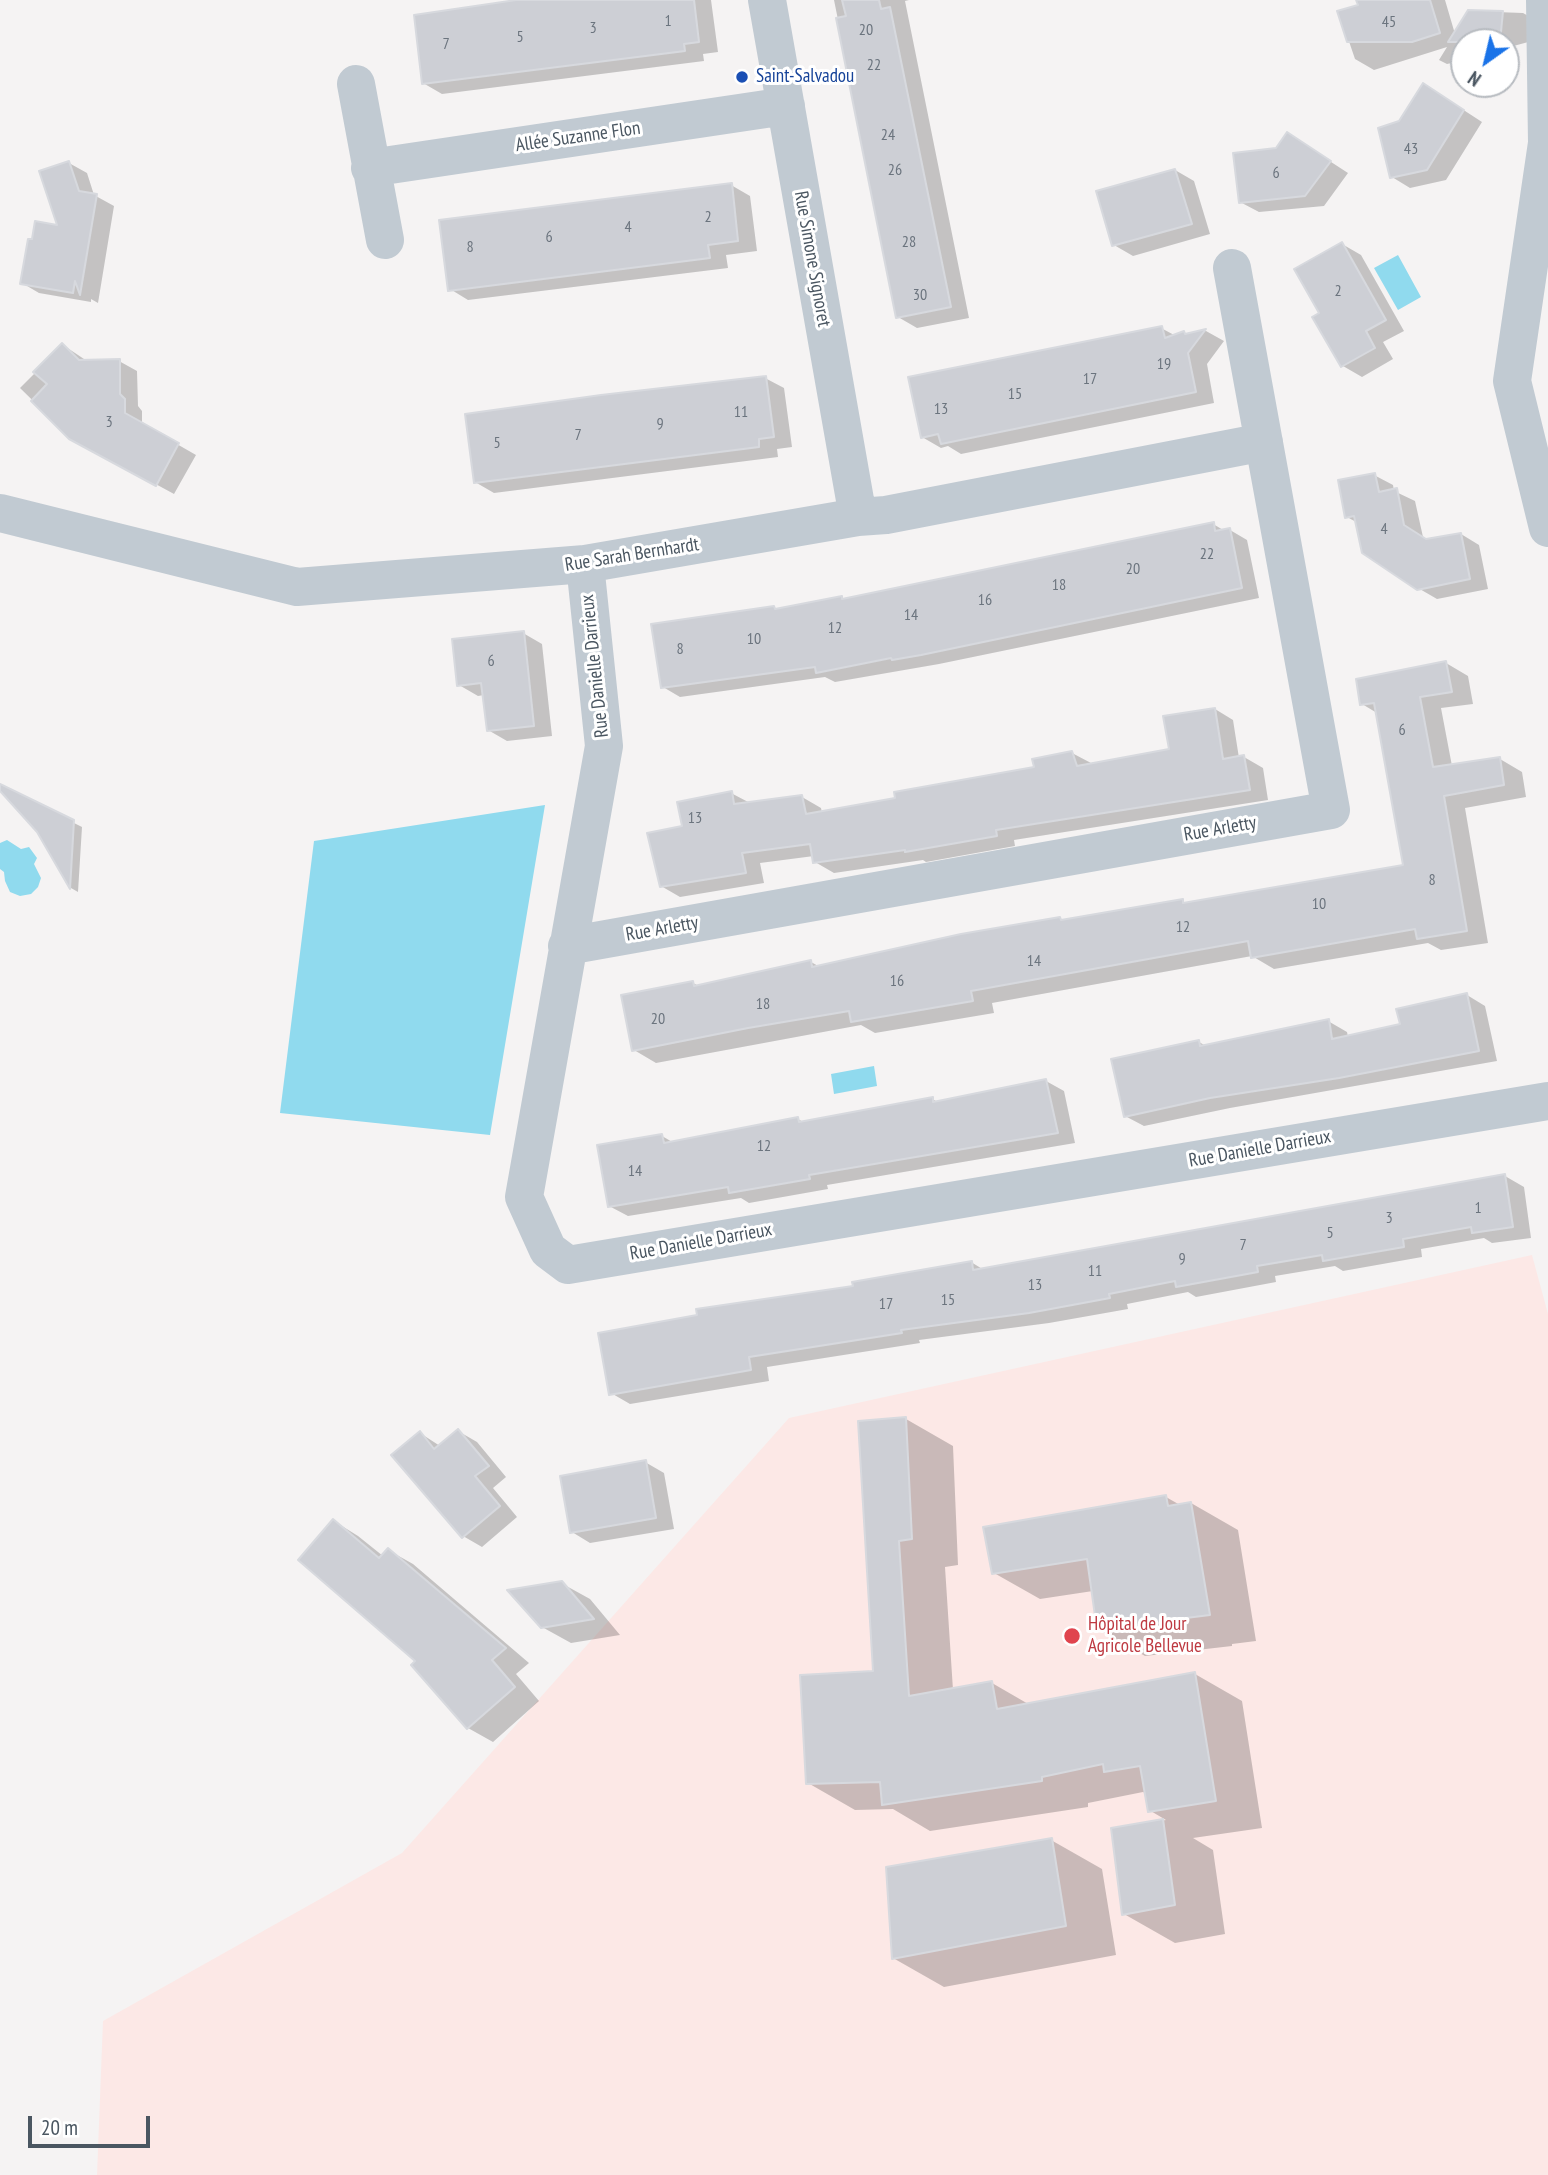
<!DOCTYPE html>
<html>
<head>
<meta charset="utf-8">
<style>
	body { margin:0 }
	#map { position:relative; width:1548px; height:2175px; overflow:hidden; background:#f5f3f3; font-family:"PT Sans Narrow",sans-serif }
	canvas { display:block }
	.north { position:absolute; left:1450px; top:28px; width:70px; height:70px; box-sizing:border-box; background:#fff; border:2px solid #b7bbc0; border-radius:50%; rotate:214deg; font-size:19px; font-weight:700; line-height:28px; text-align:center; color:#4a5661 }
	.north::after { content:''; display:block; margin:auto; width:24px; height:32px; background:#1a73e8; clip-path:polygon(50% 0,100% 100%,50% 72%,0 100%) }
	.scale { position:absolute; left:28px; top:2116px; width:122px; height:32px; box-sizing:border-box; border:4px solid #4a5661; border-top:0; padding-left:9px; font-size:21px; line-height:24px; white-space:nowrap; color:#4a5661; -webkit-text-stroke:5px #fff; paint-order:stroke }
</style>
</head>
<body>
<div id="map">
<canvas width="1548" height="2175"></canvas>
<div class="north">N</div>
<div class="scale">20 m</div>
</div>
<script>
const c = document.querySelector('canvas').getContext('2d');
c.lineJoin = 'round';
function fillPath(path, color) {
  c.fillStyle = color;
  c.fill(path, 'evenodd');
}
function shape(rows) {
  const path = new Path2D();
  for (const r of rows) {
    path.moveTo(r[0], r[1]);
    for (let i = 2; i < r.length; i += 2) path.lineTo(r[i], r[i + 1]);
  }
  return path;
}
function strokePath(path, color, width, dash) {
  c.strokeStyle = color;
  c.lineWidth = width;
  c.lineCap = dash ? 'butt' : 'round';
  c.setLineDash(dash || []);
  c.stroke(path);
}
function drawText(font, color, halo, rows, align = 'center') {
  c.font = font + ' "PT Sans Narrow",sans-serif';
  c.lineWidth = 6;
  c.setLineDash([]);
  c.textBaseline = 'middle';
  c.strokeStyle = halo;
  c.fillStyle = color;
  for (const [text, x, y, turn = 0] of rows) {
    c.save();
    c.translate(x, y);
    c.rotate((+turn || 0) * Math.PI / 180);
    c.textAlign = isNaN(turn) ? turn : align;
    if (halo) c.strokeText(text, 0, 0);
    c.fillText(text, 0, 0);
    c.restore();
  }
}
const medical = shape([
	[1532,1255,1548,1314,1548,2175,97,2175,103,2021,402,1853,789,1418]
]);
const water = shape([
	[1398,255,1421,297,1398,310,1374,268],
	[545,805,490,1135,280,1113,314,841],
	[7,840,21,849,29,847,37,858,34,864,41,878,38,887,31,894,20,896,10,892,5,881,4,872,0,869,0,843],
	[874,1066,877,1086,834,1094,831,1074]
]);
const shadow = shape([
	[535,0,711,0,718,52,703,54,704,61,442,94,423,83],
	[834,0,909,0,905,1,969,318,917,328,898,317],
	[1364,0,1445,0,1455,34,1469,11,1523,13,1532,18,1532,41,1506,48,1506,42,1464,42,1464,60,1447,64,1439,60,1447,47,1374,70,1355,59,1339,12,1360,7],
	[1442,96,1482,122,1446,180,1410,188,1392,177,1400,123],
	[1288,134,1348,173,1324,206,1259,212,1240,202],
	[69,163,87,173,94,195,114,206,98,303,91,299,91,302,39,293,22,283,33,241,59,227],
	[1175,170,1194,181,1210,234,1133,256,1114,245],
	[731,185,750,196,757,251,726,255,728,268,468,300,450,289],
	[1342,244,1361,255,1404,331,1383,342,1393,359,1362,377,1343,366,1321,314],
	[1161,328,1176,336,1206,331,1224,341,1207,364,1214,403,961,454,948,446,941,448,922,437],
	[63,345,87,361,119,361,137,371,138,406,142,411,142,424,196,455,174,494,71,438,20,388],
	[765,378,784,388,792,447,777,449,778,457,494,493,475,482],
	[1374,475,1393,485,1394,491,1415,501,1423,537,1428,541,1461,534,1479,545,1488,589,1437,599,1418,588,1358,523,1347,517],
	[1213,524,1225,531,1230,530,1247,540,1259,598,939,664,835,682,825,677,680,697,663,687,774,608,778,610,841,598,845,600],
	[523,633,542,644,552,736,507,741,488,730,484,695,478,696,459,685],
	[1446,663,1468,676,1473,704,1441,708,1452,766,1500,759,1522,772,1526,797,1465,808,1488,943,1441,950,1428,943,1274,969,1252,956,992,1003,994,1013,875,1033,861,1025,656,1063,634,1050,693,983,699,986,811,962,820,967,1060,919,1064,922,1182,901,1188,904,1405,866,1377,713,1362,704],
	[1215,709,1233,720,1239,758,1244,757,1263,768,1268,800,1014,840,1015,846,926,862,923,860,834,873,815,862,814,856,760,863,764,883,680,897,661,886,684,827,731,793,750,803,802,797,821,808,822,813,1036,769,1072,753,1091,763,1171,750],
	[0,786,82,827,78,892,71,888,39,831],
	[1467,995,1485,1006,1497,1061,1230,1108,1144,1126,1125,1116,1199,1042,1206,1046,1328,1021,1347,1032,1348,1037,1403,1026],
	[1046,1081,1064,1091,1075,1143,827,1185,828,1189,749,1203,741,1198,628,1216,609,1206,662,1136,674,1143,798,1119,805,1123,932,1099,938,1102],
	[1505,1176,1524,1187,1531,1238,1492,1243,1484,1238,1421,1249,1422,1257,1343,1271,1335,1266,1275,1276,1276,1282,1196,1297,1188,1292,1127,1304,1128,1309,1049,1323,919,1340,920,1343,767,1367,769,1381,630,1404,611,1393,855,1288,971,1262,984,1270],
	[906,1419,953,1446,958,1565,945,1567,953,1690,992,1683,1030,1705,1195,1674,1242,1701,1262,1828,1193,1838,1213,1850,1225,1934,1175,1943,1124,1914,1113,1829,1166,1820,1149,1810,1147,1794,1143,1792,1088,1803,1088,1807,930,1831,893,1809,855,1810,808,1783,875,1672],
	[458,1431,477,1442,506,1477,493,1488,517,1517,482,1547,463,1536,420,1433,440,1446],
	[645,1462,664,1473,674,1529,590,1543,572,1532],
	[1166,1497,1180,1505,1191,1503,1238,1530,1256,1641,1232,1644,1232,1646,1145,1656,1098,1629,1093,1591,1040,1599,994,1573],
	[334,1521,358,1536,383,1556,388,1550,413,1564,529,1663,516,1674,539,1701,493,1742,468,1728],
	[561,1583,590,1599,620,1635,571,1643,542,1627],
	[1051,1840,1102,1869,1116,1955,944,1987,893,1958]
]);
const building = shape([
	[516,0,694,0,699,42,684,44,685,51,422,84,414,15,516,0],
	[842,0,879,0,881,9,890,7,951,307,896,318,836,18,846,16,842,0],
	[1356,0,1430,0,1440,33,1412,42,1347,42,1337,11,1358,5,1356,0],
	[1468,10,1503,11,1500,42,1448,42,1468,10],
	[1423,83,1464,110,1427,170,1390,178,1378,128,1399,121,1423,83],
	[1287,132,1331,161,1305,196,1239,203,1233,153,1276,148,1287,132],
	[69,161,79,191,97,194,80,295,75,281,73,293,20,284,28,239,32,239,35,221,57,225,39,171,69,161],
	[1175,169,1192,224,1112,246,1096,191,1175,169],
	[732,183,738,241,708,245,710,258,448,291,439,220,732,183],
	[1342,242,1386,320,1366,331,1375,348,1341,367,1312,317,1319,313,1294,269,1342,242],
	[1162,326,1165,338,1184,331,1185,334,1206,329,1188,353,1196,392,941,444,938,434,921,438,908,377,1162,326],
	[62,343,79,360,120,359,120,394,125,399,125,413,179,443,156,486,69,439,31,401,47,384,33,372,62,343],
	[766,376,774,437,759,439,759,447,474,483,465,414,601,395,766,376],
	[1375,473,1379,492,1397,488,1404,525,1426,539,1461,533,1470,579,1417,590,1362,553,1354,516,1345,518,1338,480,1375,473],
	[1214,522,1215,531,1230,528,1242,588,921,655,892,660,891,658,816,673,815,667,661,688,651,624,774,606,775,609,842,596,842,599,1214,522],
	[524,631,534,726,487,731,481,683,457,686,452,639,524,631],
	[1446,661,1452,692,1420,697,1433,767,1500,757,1504,785,1444,796,1467,931,1417,939,1415,929,1251,958,1248,941,971,991,973,1001,851,1022,849,1011,748,1028,632,1051,621,995,693,981,694,986,811,960,812,967,961,934,1060,917,1061,920,1183,899,1183,903,1403,865,1374,703,1360,705,1356,679,1446,661],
	[1215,708,1223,759,1244,755,1250,790,996,830,997,836,905,852,905,850,813,863,810,844,742,853,746,873,660,887,647,833,682,826,677,802,732,791,734,804,802,795,806,814,895,798,894,792,1034,767,1032,759,1072,751,1077,766,1169,749,1163,716,1215,708],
	[0,784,74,820,70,889,37,832,0,791,0,784],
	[1467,993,1479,1051,1339,1078,1210,1098,1124,1117,1111,1059,1199,1040,1200,1046,1329,1019,1332,1039,1400,1024,1396,1009,1467,993],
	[1046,1079,1058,1133,809,1175,810,1179,729,1193,728,1187,608,1207,597,1145,662,1134,664,1143,798,1117,799,1122,933,1097,933,1102,1046,1079],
	[1505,1174,1513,1227,1472,1233,1471,1227,1403,1239,1404,1247,1323,1261,1322,1255,1257,1266,1258,1272,1176,1287,1175,1281,1109,1294,1110,1298,1029,1313,901,1330,902,1333,749,1357,751,1370,609,1395,598,1333,697,1315,696,1309,853,1286,852,1282,972,1261,973,1270,1505,1174],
	[906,1417,912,1539,899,1541,909,1696,992,1681,997,1709,1195,1672,1216,1801,1148,1812,1140,1766,1104,1772,1103,1764,1042,1777,1042,1781,882,1805,880,1782,806,1784,800,1675,873,1671,858,1421,906,1417],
	[458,1429,489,1466,475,1476,500,1506,462,1538,391,1455,420,1431,434,1449,458,1429],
	[646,1460,656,1518,570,1533,560,1476,646,1460],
	[1166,1495,1168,1506,1191,1502,1210,1615,1186,1618,1187,1620,1097,1630,1087,1559,992,1574,983,1527,1166,1495],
	[333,1519,379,1558,388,1548,506,1648,492,1660,515,1687,467,1729,411,1665,415,1661,298,1560,333,1519],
	[562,1581,594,1619,541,1628,507,1590,562,1581],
	[1163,1819,1175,1905,1122,1915,1111,1828,1163,1819],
	[1052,1838,1066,1926,892,1959,886,1867,1052,1838]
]);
const street = shape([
	[767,0,858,517],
	[1545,0,1547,143,1512,381,1548,528],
	[356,84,385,240],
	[370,168,786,106],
	[0,513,297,587,585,564,858,517,886,515,1264,442],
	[585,564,604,746,524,1197,548,1250,568,1265,1548,1101],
	[567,946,1331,810,1232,268]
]);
const markers = [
	[742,77,7,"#1a4fb4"],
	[1072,1636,9,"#e0444e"]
];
const numberNames = [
	["1",668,21],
	["45",1389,22],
	["3",593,28],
	["20",866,30],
	["5",520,37],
	["7",446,44],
	["22",874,65],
	["24",888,135],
	["43",1411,149],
	["26",895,170],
	["6",1276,173],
	["2",708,217],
	["4",628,227],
	["6",549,237],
	["28",909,242],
	["8",470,247],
	["2",1338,291],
	["30",920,295],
	["19",1164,364],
	["17",1090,379],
	["15",1015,394],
	["13",941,409],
	["11",741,412],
	["3",109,422],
	["9",660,424],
	["7",578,435],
	["5",497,443],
	["4",1384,529],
	["22",1207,554],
	["20",1133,569],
	["18",1059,585],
	["16",985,600],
	["14",911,615],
	["12",835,628],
	["10",754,639],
	["8",680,649],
	["6",491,661],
	["6",1402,730],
	["13",695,818],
	["8",1432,880],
	["10",1319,904],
	["12",1183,927],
	["14",1034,961],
	["16",897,981],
	["18",763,1004],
	["20",658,1019],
	["12",764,1146],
	["14",635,1171],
	["1",1478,1208],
	["3",1389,1218],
	["5",1330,1233],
	["7",1243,1245],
	["9",1182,1259],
	["11",1095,1271],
	["13",1035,1285],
	["15",948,1300],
	["17",886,1304]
];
const transitNames = [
	["Saint-Salvadou",756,77]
];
const streetNames = [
	["Allée Suzanne Flon",578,137,-8],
	["Rue Simone Signoret",812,259,80],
	["Rue Sarah Bernhardt",632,555,-9],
	["Rue Danielle Darrieux",595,666,-96],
	["Rue Arletty",1220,829,-10],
	["Rue Arletty",662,929,-10],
	["Rue Danielle Darrieux",1260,1149,-10],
	["Rue Danielle Darrieux",701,1242,-10]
];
const healthNames = [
	["Hôpital de Jour",1088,1625],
	["Agricole Bellevue",1088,1647]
];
fillPath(medical, '#fce8e6');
fillPath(water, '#90daee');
fillPath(shadow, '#0003');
fillPath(building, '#cdcfd5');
strokePath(building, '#d7d9de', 2);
strokePath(street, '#c1cad2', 38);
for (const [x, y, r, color] of markers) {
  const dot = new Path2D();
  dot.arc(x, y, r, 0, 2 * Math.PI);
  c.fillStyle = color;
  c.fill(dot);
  strokePath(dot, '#fff', 2.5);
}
drawText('16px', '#6b747e', null, numberNames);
drawText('19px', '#164399', '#fff', transitNames, 'left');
drawText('19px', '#4a5661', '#fff', streetNames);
drawText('19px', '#be3a42', '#fff', healthNames, 'left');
</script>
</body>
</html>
